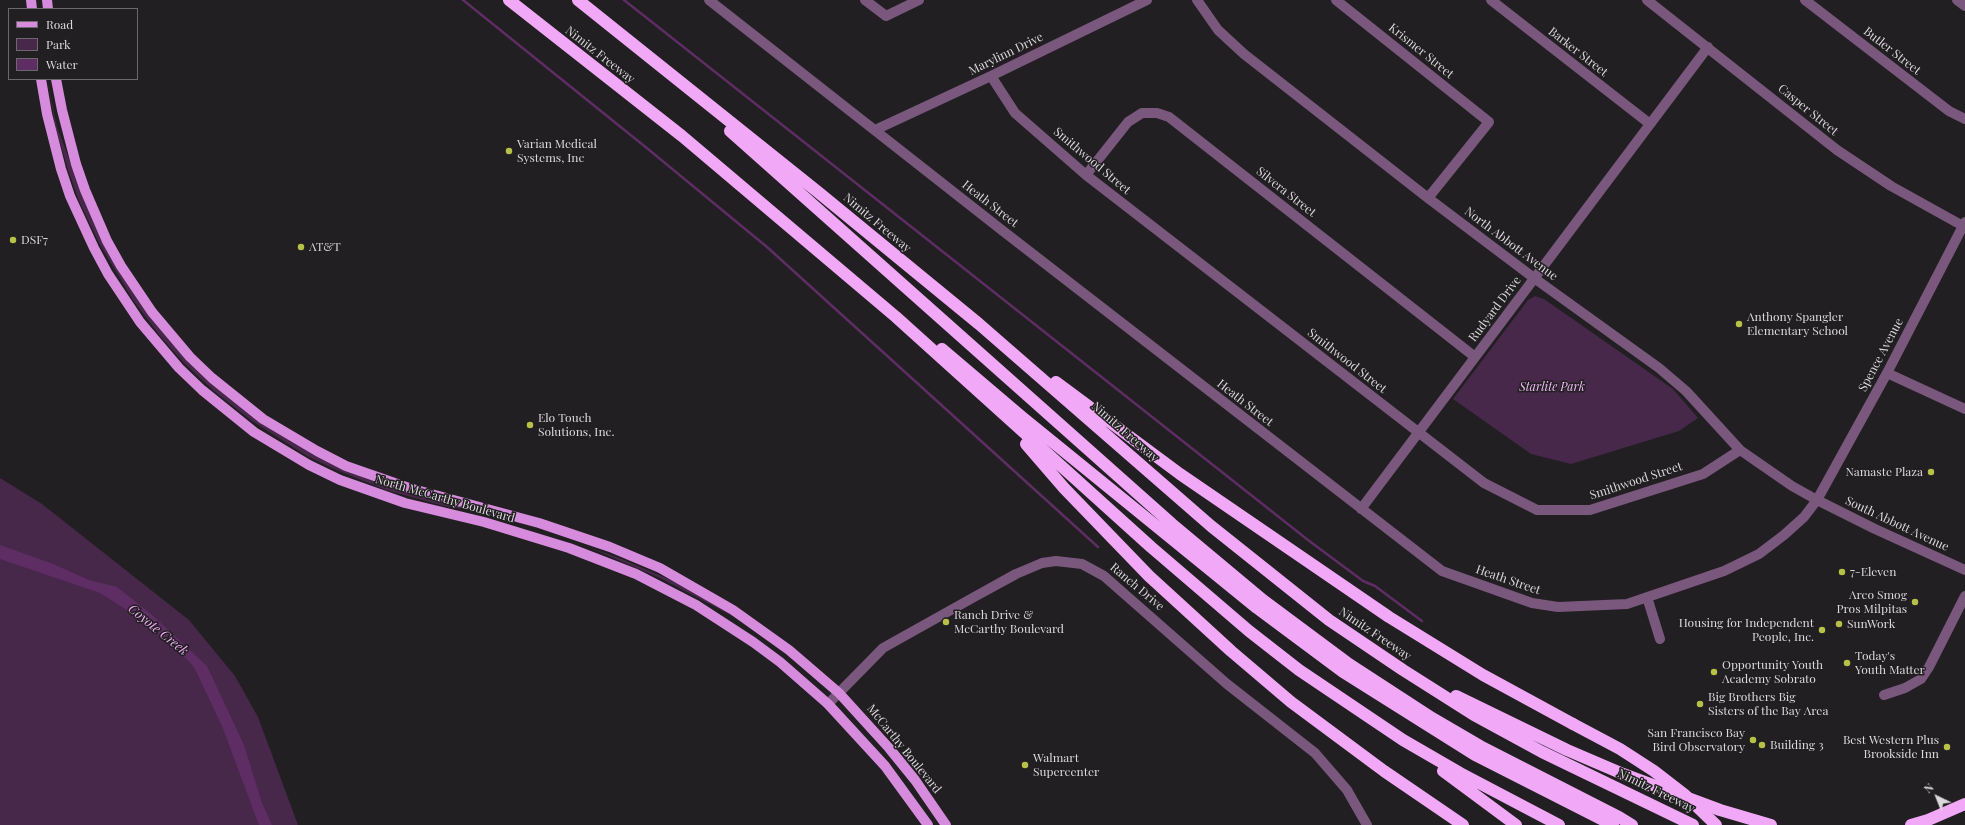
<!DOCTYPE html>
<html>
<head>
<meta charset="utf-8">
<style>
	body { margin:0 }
	#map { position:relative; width:1965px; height:825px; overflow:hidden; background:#211f21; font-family:"Playfair Display",serif }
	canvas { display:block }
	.legend { position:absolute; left:8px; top:8px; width:130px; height:72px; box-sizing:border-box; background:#211f21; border:1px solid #6b696b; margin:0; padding:5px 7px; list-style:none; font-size:12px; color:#dbd9db }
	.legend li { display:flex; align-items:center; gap:8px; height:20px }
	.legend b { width:20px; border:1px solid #6b696b }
	.north { position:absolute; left:1917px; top:777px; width:40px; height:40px; -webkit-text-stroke:3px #211f21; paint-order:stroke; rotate:317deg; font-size:11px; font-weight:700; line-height:16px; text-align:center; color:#dbd9db }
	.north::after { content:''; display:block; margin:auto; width:14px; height:18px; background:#dbd9db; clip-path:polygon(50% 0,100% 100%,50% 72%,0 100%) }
</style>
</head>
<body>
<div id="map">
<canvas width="1965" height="825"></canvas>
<ul class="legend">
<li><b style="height:5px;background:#d68bdd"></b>Road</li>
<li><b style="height:11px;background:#47274a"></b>Park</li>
<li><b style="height:11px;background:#5e2d63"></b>Water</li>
</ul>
<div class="north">N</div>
</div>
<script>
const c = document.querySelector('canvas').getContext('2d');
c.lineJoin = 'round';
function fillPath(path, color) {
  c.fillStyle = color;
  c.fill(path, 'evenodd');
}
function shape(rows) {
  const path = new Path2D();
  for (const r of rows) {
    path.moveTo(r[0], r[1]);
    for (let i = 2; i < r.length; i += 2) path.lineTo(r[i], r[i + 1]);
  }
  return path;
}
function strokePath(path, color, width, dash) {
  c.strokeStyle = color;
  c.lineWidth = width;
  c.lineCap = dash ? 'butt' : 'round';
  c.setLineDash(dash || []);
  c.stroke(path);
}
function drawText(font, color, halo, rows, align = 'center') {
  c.font = font + ' "Playfair Display",serif';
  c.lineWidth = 3;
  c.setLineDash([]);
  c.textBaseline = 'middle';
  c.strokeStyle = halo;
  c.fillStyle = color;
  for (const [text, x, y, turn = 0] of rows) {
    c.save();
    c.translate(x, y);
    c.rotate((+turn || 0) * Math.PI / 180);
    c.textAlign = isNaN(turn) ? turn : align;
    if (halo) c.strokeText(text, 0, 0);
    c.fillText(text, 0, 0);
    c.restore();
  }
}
const green = shape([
	[47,79,57,127,81,190,161,329,294,442,488,513,444,506,386,490,334,469,307,456,252,421,215,392,185,364,160,336,133,300,99,243,79,201,68,170,56,129],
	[1535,296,1544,299,1673,389,1698,418,1679,431,1571,464,1531,454,1453,399,1528,300],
	[0,478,42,504,189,620,235,676,258,717,298,825,0,825],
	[588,547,622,559,703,594,758,629,821,681,742,621,660,578]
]);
const water = shape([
	[0,545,51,563,89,580,117,587,151,614,207,666,244,745,262,803,272,825,259,825,222,726,194,667,179,651,139,618,100,593,0,559]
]);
const stream = shape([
	[463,0,648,149,767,247,1098,547],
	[624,0,1308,540,1363,581,1375,586,1422,621]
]);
const minor = shape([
	[709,0,1003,231,1442,571,1532,603,1558,607,1627,604,1724,571,1759,554,1784,535,1804,517,1817,500,1887,373,1965,222],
	[865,0,886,16,919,0],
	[1197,0,1218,30,1244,54,1428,198,1534,278,1659,368,1686,391,1740,450,1792,486,1817,500,1875,529,1965,570],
	[1336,0,1489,122,1428,198],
	[1491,0,1650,124],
	[1647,0,1837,150,1891,186,1963,226],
	[1805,0,1949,111,1965,119],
	[1957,0,1965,6],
	[991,76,1015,113,1086,175,1484,483,1537,510,1590,510,1703,474,1740,450],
	[875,130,991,76,1147,0],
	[1086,175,1128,122,1142,113,1157,113,1169,117,1475,357],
	[1887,373,1965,409],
	[1361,509,1708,47],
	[1647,597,1660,639],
	[1884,695,1905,688,1921,679,1929,667,1965,596],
	[828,704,883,648,976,596,1016,574,1042,563,1056,561,1082,564,1104,576,1227,684,1315,753,1347,790,1367,825]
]);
const major = shape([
	[31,0,32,9],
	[47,0,48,9],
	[41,79,47,114,61,169,70,196,94,248,108,274,140,322,179,368,202,390,254,432,309,465,340,480,405,503,484,522,569,548,636,574,696,605,753,642,780,662,828,704,885,766,928,825],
	[56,79,62,110,76,164,85,190,107,241,121,266,152,312,190,357,212,378,263,419,317,451,346,466,409,488,539,523,610,547,660,568,733,610,789,650,839,693,889,748,915,780,946,825]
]);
const highway = shape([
	[509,0,682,136,896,317,1151,547,1249,631,1299,670,1403,740,1460,773,1559,825],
	[578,0,818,192,979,324,1211,526,1329,620,1403,670,1474,715,1542,752,1693,825],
	[730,131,1172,524,1263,600,1349,664,1432,718,1480,746,1619,817,1632,825],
	[942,349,1022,417,1257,608,1343,672,1475,755,1613,825],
	[1056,382,1180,474,1389,617,1483,675,1573,724],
	[1026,444,1064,488,1149,576,1231,651,1291,702,1384,771,1463,825],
	[1456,696,1567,750,1623,774,1720,810,1771,825],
	[1443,771,1516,825],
	[1911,825,1928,820,1965,804]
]);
const highwayBridge = shape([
	[1573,724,1620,749,1654,771,1685,795,1716,825]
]);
const markers = [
	[509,151,4,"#b7c148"],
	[13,240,4,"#b7c148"],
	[301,247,4,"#b7c148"],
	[1739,324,4,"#b7c148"],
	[530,425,4,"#b7c148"],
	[1931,472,4,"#b7c148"],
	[1842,572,4,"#b7c148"],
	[1915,602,4,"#b7c148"],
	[946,622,4,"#b7c148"],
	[1839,624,4,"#b7c148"],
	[1822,630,4,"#b7c148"],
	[1847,663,4,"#b7c148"],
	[1714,672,4,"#b7c148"],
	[1700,704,4,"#b7c148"],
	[1753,740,4,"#b7c148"],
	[1762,745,4,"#b7c148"],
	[1947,747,4,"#b7c148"],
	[1025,765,4,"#b7c148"]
];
const streetNames = [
	["Krismer Street",1421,51,39],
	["Butler Street",1892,51,38],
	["Barker Street",1578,52,38],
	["Marylinn Drive",1006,54,-26],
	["Nimitz Freeway",600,55,38],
	["Casper Street",1808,110,39],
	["Smithwood Street",1092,161,40],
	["Silvera Street",1286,192,38],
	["Heath Street",990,204,38],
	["Nimitz Freeway",877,223,40],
	["North Abbott Avenue",1511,244,37],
	["Rudyard Drive",1495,309,-53],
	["Spence Avenue",1881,355,-62],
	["Smithwood Street",1347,361,38],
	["Heath Street",1245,403,38],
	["Nimitz Freeway",1125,432,41],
	["Smithwood Street",1636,481,-18],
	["North McCarthy Boulevard",445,499,16],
	["South Abbott Avenue",1897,524,25],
	["Heath Street",1508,580,19],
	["Ranch Drive",1137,587,40],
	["Nimitz Freeway",1375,634,34],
	["McCarthy Boulevard",904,749,51],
	["Nimitz Freeway",1656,791,26]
];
const poiNames = [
	["Varian Medical",517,144],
	["Systems, Inc",517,158],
	["DSF7",21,240],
	["AT&T",309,247],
	["Anthony Spangler",1747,317],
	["Elementary School",1747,331],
	["Elo Touch",538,418],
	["Solutions, Inc.",538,432],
	["Namaste Plaza",1923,472,"right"],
	["7-Eleven",1850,572],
	["Arco Smog",1907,595,"right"],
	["Pros Milpitas",1907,609,"right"],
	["Ranch Drive &",954,615],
	["McCarthy Boulevard",954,629],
	["Housing for Independent",1814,623,"right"],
	["People, Inc.",1814,637,"right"],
	["SunWork",1847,624],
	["Today's",1855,656],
	["Youth Matter",1855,670],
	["Opportunity Youth",1722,665],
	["Academy Sobrato",1722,679],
	["Big Brothers Big",1708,697],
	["Sisters of the Bay Area",1708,711],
	["San Francisco Bay",1745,733,"right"],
	["Bird Observatory",1745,747,"right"],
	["Best Western Plus",1939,740,"right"],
	["Brookside Inn",1939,754,"right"],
	["Building 3",1770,745],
	["Walmart",1033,758],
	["Supercenter",1033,772]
];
const parkNames = [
	["Starlite Park",1552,387]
];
const waterNames = [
	["Coyote Creek",158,630,39]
];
fillPath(green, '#47274a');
fillPath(water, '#5e2d63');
strokePath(stream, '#5e2d63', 2.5);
strokePath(minor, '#7a577d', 10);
strokePath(major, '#d68bdd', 10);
strokePath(highway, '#f1a9f7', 12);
strokePath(highwayBridge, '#f1a9f7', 12);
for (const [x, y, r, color] of markers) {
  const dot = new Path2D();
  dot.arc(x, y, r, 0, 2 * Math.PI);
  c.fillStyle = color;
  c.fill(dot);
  strokePath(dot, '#211f21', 1.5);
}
drawText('12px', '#dbd9db', '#211f21', streetNames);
drawText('12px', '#dbd9db', '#211f21', poiNames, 'left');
drawText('italic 12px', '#f4b9f9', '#211f21', parkNames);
drawText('italic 13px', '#f3aaf9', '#211f21', waterNames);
</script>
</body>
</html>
